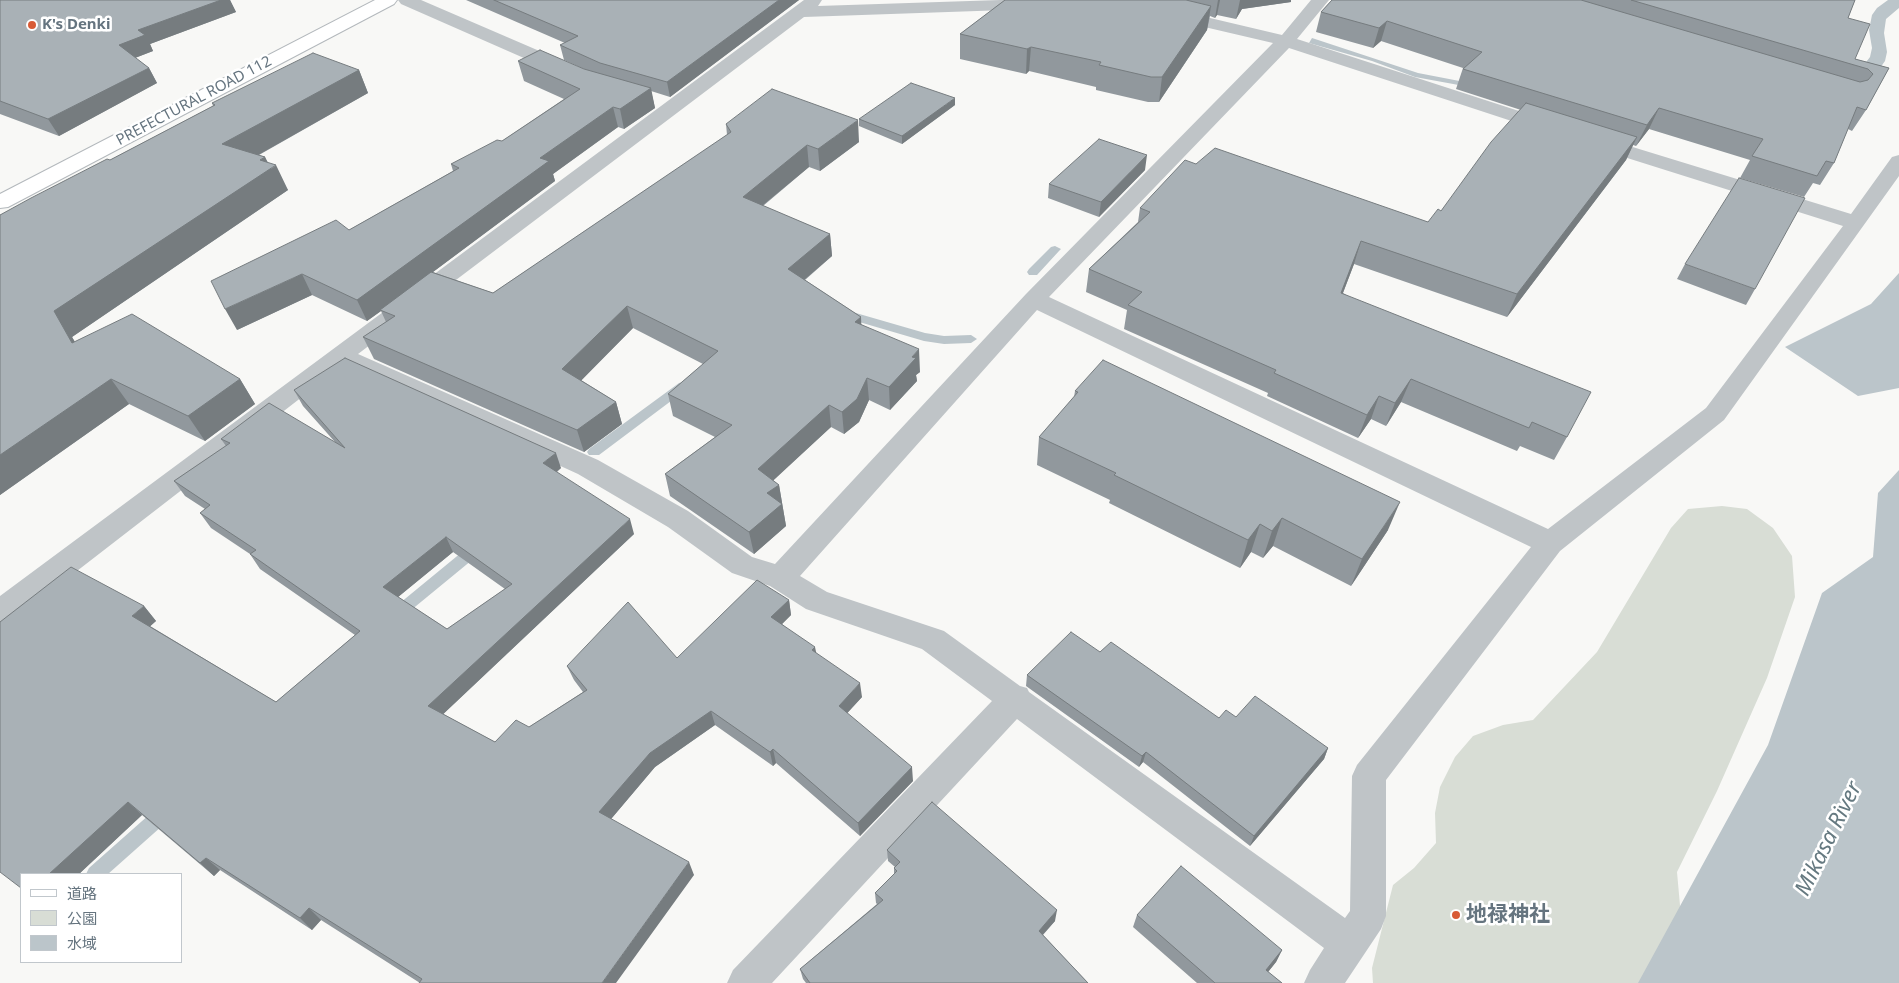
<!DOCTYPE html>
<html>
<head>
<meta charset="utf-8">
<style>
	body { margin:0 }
	#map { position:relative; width:1899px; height:983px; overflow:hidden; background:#f8f8f6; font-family:"Noto Sans","Noto Sans JP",sans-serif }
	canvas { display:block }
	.legend { position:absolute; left:20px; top:873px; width:162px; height:90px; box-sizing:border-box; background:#fff; border:1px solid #c1c7cc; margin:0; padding:6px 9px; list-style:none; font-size:15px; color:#65747f }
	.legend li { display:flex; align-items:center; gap:10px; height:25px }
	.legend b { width:25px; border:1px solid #c1c7cc }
</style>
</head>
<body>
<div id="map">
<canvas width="1899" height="983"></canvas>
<ul class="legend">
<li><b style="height:6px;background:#fff"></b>道路</li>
<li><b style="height:14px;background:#d8ddd5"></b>公園</li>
<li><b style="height:14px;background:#bbc5ca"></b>水域</li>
</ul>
</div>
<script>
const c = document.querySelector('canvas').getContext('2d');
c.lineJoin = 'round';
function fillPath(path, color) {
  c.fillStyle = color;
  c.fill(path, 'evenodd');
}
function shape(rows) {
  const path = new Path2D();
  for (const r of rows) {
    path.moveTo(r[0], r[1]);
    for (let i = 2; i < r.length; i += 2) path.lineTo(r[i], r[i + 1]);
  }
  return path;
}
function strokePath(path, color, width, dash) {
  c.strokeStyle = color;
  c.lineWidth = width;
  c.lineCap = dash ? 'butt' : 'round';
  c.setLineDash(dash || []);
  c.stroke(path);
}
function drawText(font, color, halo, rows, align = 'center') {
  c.font = font + ' "Noto Sans","Noto Sans JP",sans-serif';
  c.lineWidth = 5;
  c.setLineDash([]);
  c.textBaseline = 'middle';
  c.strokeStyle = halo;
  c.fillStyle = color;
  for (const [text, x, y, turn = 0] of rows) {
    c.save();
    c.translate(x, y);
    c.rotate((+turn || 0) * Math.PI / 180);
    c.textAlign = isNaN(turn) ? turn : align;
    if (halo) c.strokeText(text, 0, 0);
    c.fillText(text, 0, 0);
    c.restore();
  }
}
const green = shape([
	[1722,506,1747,509,1773,528,1792,556,1795,597,1767,678,1717,791,1677,872,1687,983,1373,983,1372,968,1393,885,1414,868,1436,843,1435,813,1440,787,1455,757,1473,736,1503,725,1533,720,1597,652,1671,528,1688,509]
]);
const water = shape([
	[1888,0,1899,0,1899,8,1886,19,1884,33,1887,52,1885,61,1873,78,1475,88,1415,77,1372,61,1309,43,1312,38,1418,73,1475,84,1857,74,1870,57,1872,48,1869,30,1872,15,1877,8],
	[1899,273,1899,388,1858,396,1785,347,1871,304],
	[1899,470,1899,983,1638,983,1768,745,1822,593,1873,557,1878,493]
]);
const stream = shape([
	[1055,246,1061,249,1059,251,1037,275,1029,275,1027,272,1029,269,1051,247,1055,246],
	[849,311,925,333,944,336,971,335,977,339,971,343,944,344,924,341,849,319,838,318,836,315,838,312,849,311],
	[683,382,689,386,687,389,599,455,589,455,587,452,589,449,679,383,683,382],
	[478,541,483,543,485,547,483,551,399,620,394,622,389,620,386,616,389,612,473,543,478,541],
	[165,804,171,806,174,812,171,818,108,874,86,874,89,868,159,806,165,804]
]);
const minor = shape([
	[398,0,421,0,572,65,574,69,572,73,565,75,558,73,401,4,398,0],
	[804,0,822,0,818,6,1000,0,1040,0,1044,4,1041,8,1035,9,804,17,358,354,598,460,688,511,752,557,775,564,1026,294,1273,43,1166,18,1163,14,1166,10,1172,9,1282,35,1311,0,1329,0,1297,39,1556,123,1559,127,1556,131,1549,133,1542,131,1289,48,1049,297,1548,529,1706,408,1843,226,1586,145,1583,141,1586,137,1593,135,1600,137,1851,214,1892,157,1899,155,1899,176,1724,420,1560,551,1386,780,1386,916,1381,929,1345,983,1304,983,1310,970,1324,948,1017,719,772,983,727,983,733,970,992,701,922,649,806,609,770,586,732,573,668,527,578,474,342,366,11,622,0,625,0,596,804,0],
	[1037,310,1531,547,1357,765,1352,776,1350,911,1345,918,1029,692,1027,688,1020,686,944,631,827,592,800,576,1037,310]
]);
const major = shape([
	[375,0,397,0,394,4,8,207,0,208,0,194,375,0]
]);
const wall = shape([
	[0,0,230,0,236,12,150,44,153,51,135,58,149,68,157,83,59,136,0,114],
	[466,0,799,0,670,97,651,91,655,108,624,129,618,127,553,174,555,181,433,272,493,293,727,135,726,124,859,142,820,171,809,167,763,206,830,234,832,256,805,280,861,317,861,324,920,372,916,375,917,381,890,410,869,400,859,422,844,434,831,427,773,480,779,485,786,526,754,554,670,496,665,474,715,437,673,416,668,394,703,364,633,328,581,380,616,402,622,424,584,452,374,359,363,337,386,322,381,311,367,321,312,295,237,330,349,230,453,171,451,164,502,141,564,99,524,81,518,61,586,70,564,60,560,45,565,43],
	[1005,0,1291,0,1291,2,1242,9,1236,19,1217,15,1215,18,1210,16,1207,30,1159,102,1148,102,1096,90,1096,87,1029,71,1026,74,960,59,960,34],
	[1332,0,1855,0,1848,18,1855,59,1889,68,1866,110,1852,131,1848,129,1834,163,1820,185,1813,183,1804,197,1740,178,1750,160,1649,129,1636,146,1633,145,1626,160,1507,317,1354,264,1343,293,1567,437,1554,460,1520,446,1517,451,1401,402,1386,426,1371,419,1358,438,1267,396,1268,393,1124,329,1127,310,1086,292,1089,269,1138,222,1140,208,1196,164,1428,222,1441,211,1521,110,1456,89,1463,68,1381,41,1373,48,1316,32,1321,12],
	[359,70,368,93,259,155,265,157,268,163,288,190,72,337,75,342,240,379,255,404,205,441,129,404,0,495,0,215,110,160,213,106,212,103],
	[955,105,902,144,859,126,859,119],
	[1145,170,1099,217,1048,198,1049,184],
	[1685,264,1755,289,1746,305,1677,279],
	[294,390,561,468,557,472,634,534,443,714,495,742,529,727,583,692,574,680,567,666,677,658,789,600,791,615,782,624,816,654,862,697,847,713,913,781,860,836,776,763,773,766,715,725,655,767,611,819,694,875,420,983,321,920,312,930,220,870,214,876,142,815,79,874,21,874,144,606,156,621,150,626,276,702,355,635,260,569,250,554,211,528,200,513,205,509,185,496,174,481,226,446,221,439,335,442,303,406],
	[453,552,505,589,447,629,398,597],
	[1075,391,1388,530,1351,586,1273,546,1263,558,1251,552,1240,568,1109,503,1110,500,1037,465,1039,437,1074,397],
	[1100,652,1219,718,1236,717,1328,748,1324,759,1250,846,1143,762,1139,767,1026,686,1027,675],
	[887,850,1055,921,1043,935,1088,983,806,983,803,979,800,969,877,904,876,903,875,893,894,874,894,868,895,867,888,861],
	[1137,915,1282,950,1276,962,1268,972,1282,983,1197,983,1133,927]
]);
const shadedWall = shape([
	[221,0,230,0,236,12,150,44,153,51,127,61,119,45,138,30],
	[779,0,799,0,670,97,667,82],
	[1218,0,1220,0,1217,15,1215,18],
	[1240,0,1291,0,1291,2,1242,9,1236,19],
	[1211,6,1207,30,1159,102,1162,77],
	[1387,21,1381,41,1373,48,1379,28],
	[1031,47,1029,71,1026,74,1027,49],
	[149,68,157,83,59,136,48,119],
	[359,70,368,93,235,168,222,144],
	[651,88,655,108,624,129,620,109],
	[955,98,955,105,902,144,902,136],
	[613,107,618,127,553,174,555,181,382,310,380,310,381,311,367,321,357,300,540,158],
	[1659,108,1649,129,1636,146,1647,125],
	[858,120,859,142,820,171,818,149],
	[1637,137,1626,160,1507,317,1517,294],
	[807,145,809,167,746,219,743,197],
	[1147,155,1145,170,1099,217,1101,202],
	[265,157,271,169,276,165,288,190,72,337,90,368,72,343,54,311],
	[830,234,832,256,791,291,788,269],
	[1361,241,1354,264,1334,316,1341,293],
	[302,274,312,295,237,330,225,309],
	[627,306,633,328,570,392,562,369],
	[861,317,862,339,855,322],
	[919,349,920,372,916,375,917,381,890,410,889,387,912,357],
	[867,378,869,400,859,422,844,434,842,412],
	[111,379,129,404,0,495,0,455],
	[240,379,255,404,205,441,188,416],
	[1411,379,1401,402,1386,426,1395,403],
	[1379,396,1371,419,1358,438,1367,415],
	[616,402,622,424,584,452,577,430],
	[829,405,831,427,762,491,758,469],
	[556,453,561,468,548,478,543,463],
	[779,485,786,526,754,554,749,532,767,493],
	[1400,502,1388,530,1351,586,1362,559],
	[1282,518,1273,546,1263,558,1272,531],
	[630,519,634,534,437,720,428,706],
	[1260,524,1251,552,1240,568,1248,540],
	[446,537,453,552,392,602,383,587],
	[789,600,791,615,774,632,771,617],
	[144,606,156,621,145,631,132,616],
	[815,647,818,661,812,650],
	[860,683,862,697,841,720,839,706],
	[711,711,715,725,655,767,606,825,599,812,650,753],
	[1328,748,1324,759,1250,846,1254,836],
	[773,749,776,763,773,766,770,752],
	[1146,752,1143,762,1139,767,1142,756],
	[912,767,913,781,860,836,858,823],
	[128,802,142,815,79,874,49,874],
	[206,858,220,870,214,876,200,863],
	[689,862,694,875,616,983,602,983],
	[309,908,321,920,312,930,300,918],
	[1057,910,1055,921,1037,941,1039,931],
	[1282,950,1276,962,1260,982,1266,970]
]);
const building = shape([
	[0,0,221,0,138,30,145,35,119,45,149,68,48,119,0,101,0,0],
	[494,0,779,0,667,82,600,63,560,45,578,36,494,0],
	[1005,0,1186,0,1211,6,1162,77,1151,77,1099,65,1101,62,1031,47,1027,49,960,34,1005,0],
	[1332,0,1581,0,1860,82,1868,80,1873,74,1868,69,1631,0,1855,0,1848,18,1870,24,1855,59,1889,68,1866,110,1857,107,1834,163,1826,161,1817,176,1752,156,1763,139,1659,108,1647,125,1463,69,1482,52,1387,21,1379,28,1321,12,1332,0],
	[540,50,584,69,651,88,620,109,613,107,540,158,549,161,357,300,302,274,225,309,211,281,336,220,349,230,459,168,451,164,497,140,502,141,580,89,518,61,540,50],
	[313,53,359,70,222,144,265,157,260,160,276,165,54,311,72,343,132,314,240,379,188,416,111,379,0,455,0,215,31,198,107,159,110,160,215,105,212,103,313,53],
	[911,83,955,98,902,136,859,119,911,83],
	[772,89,858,120,818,149,807,145,743,197,830,234,788,269,861,317,855,322,919,349,912,357,916,358,889,387,867,378,857,399,842,412,829,405,758,469,779,485,767,493,782,504,749,532,665,474,732,425,668,394,718,351,627,306,562,369,616,402,577,430,363,337,395,316,380,310,431,272,493,293,731,132,726,124,772,89],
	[1526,103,1637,137,1517,294,1361,241,1341,293,1591,392,1567,437,1532,422,1529,428,1411,379,1395,403,1379,396,1367,415,1274,373,1276,370,1128,305,1142,292,1089,269,1150,212,1140,208,1185,160,1196,164,1215,148,1428,222,1438,209,1441,211,1491,142,1526,103],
	[1099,139,1147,155,1101,202,1049,184,1099,139],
	[1739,178,1805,198,1755,289,1685,264,1739,178],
	[345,358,556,453,543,463,630,519,428,706,495,742,516,720,529,727,587,690,567,666,628,602,677,658,757,580,789,600,771,617,815,647,812,650,860,683,839,706,912,767,858,823,773,749,770,752,711,711,650,753,599,812,689,862,602,983,419,983,422,979,309,908,300,918,206,858,200,863,128,802,49,874,21,874,21,888,0,872,0,622,71,567,144,606,132,616,276,702,360,631,250,554,256,550,200,513,210,505,174,481,230,443,221,439,269,403,345,448,294,390,345,358],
	[446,537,512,584,447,629,383,587,446,537],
	[1103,360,1400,502,1362,559,1282,518,1272,531,1260,524,1248,540,1114,475,1116,473,1039,437,1078,392,1075,391,1103,360],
	[1071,632,1100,652,1111,642,1219,718,1226,710,1236,717,1255,696,1328,748,1254,836,1146,752,1142,756,1027,675,1071,632],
	[932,802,1057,910,1039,931,1088,983,810,983,800,969,883,900,875,893,897,871,894,868,900,862,887,850,932,802],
	[1181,866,1282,950,1266,970,1282,983,1215,983,1137,915,1181,866]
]);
const markers = [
	[32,25,5,"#d85b36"],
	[1456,915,5,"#d85b36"]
];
const farPoinames = [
	["K's Denki",42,25]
];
const farStreetnames = [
	["PREFECTURAL ROAD 112",194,101,-28]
];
const nearPoinames = [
	["地禄神社",1466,915]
];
const nearWaternames = [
	["Mikasa River",1829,839,-64]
];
fillPath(green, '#d8ddd5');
fillPath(water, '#bbc5ca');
fillPath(stream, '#bbc5ca');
strokePath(major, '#b3b8bc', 2);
fillPath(minor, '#bfc4c7');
fillPath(major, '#fff');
fillPath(wall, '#91989d');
fillPath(shadedWall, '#767c7f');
fillPath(building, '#a9b1b6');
strokePath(building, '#767c7f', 1);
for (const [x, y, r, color] of markers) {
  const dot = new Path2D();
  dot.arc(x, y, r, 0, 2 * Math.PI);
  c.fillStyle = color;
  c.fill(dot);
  strokePath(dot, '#fff', 2);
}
drawText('bold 15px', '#65747f', '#fff', farPoinames, 'left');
drawText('15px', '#65747f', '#fff', farStreetnames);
drawText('bold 21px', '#65747f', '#fff', nearPoinames, 'left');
drawText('italic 22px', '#657980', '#fff', nearWaternames);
</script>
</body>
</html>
